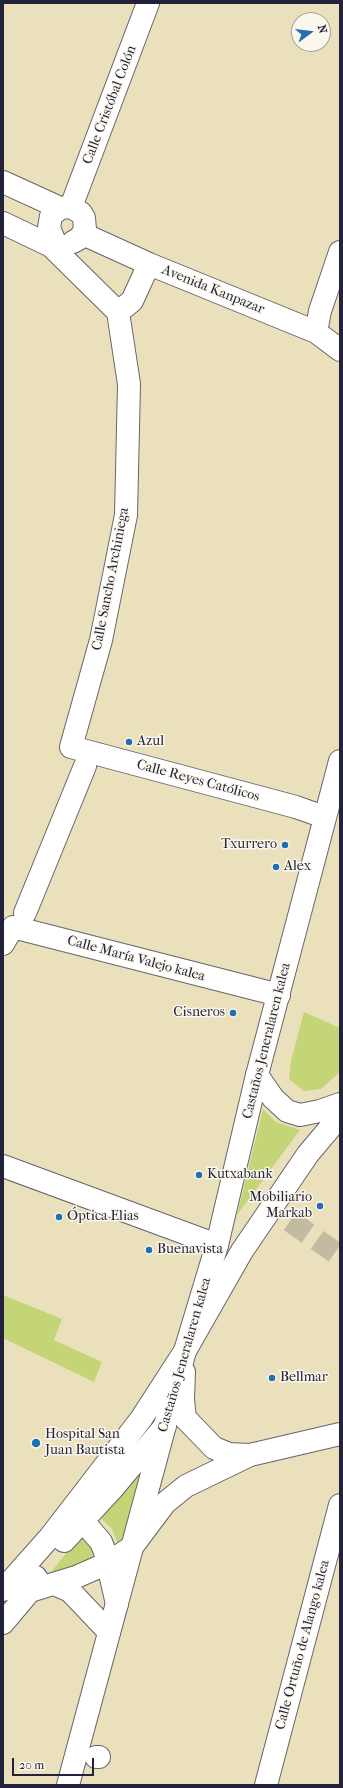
<!DOCTYPE html>
<html>
<head>
<meta charset="utf-8">
<style>
	body { margin:0 }
	#map { position:relative; width:343px; height:1788px; overflow:hidden; background:#ebe0bc; font-family:"IM FELL French Canon",serif }
	canvas { display:block }
	.frame { position:absolute; inset:0; border:4px solid #22223b; pointer-events:none }
	.north { position:absolute; left:291px; top:12px; width:40px; height:40px; box-sizing:border-box; background:#fbf7ec; border:1px solid #a4a2a5; border-radius:50%; rotate:75deg; font-size:11px; font-weight:700; line-height:16px; text-align:center; color:#22223b }
	.north::after { content:''; display:block; margin:auto; width:14px; height:18px; background:#1f6fb2; clip-path:polygon(50% 0,100% 100%,50% 72%,0 100%) }
	.scale { position:absolute; left:12px; top:1758px; width:82px; height:18px; box-sizing:border-box; border:2px solid #22223b; border-top:0; padding-left:5px; font-size:12px; line-height:14px; white-space:nowrap; color:#22223b; -webkit-text-stroke:3px #fbf7ec; paint-order:stroke }
</style>
</head>
<body>
<div id="map">
<canvas width="343" height="1788"></canvas>
<div class="frame"></div>
<div class="north">N</div>
<div class="scale">20 m</div>
</div>
<script>
const c = document.querySelector('canvas').getContext('2d');
c.lineJoin = 'round';
function fillPath(path, color) {
  c.fillStyle = color;
  c.fill(path, 'evenodd');
}
function shape(rows) {
  const path = new Path2D();
  for (const r of rows) {
    path.moveTo(r[0], r[1]);
    for (let i = 2; i < r.length; i += 2) path.lineTo(r[i], r[i + 1]);
  }
  return path;
}
function strokePath(path, color, width, dash) {
  c.strokeStyle = color;
  c.lineWidth = width;
  c.lineCap = dash ? 'butt' : 'round';
  c.setLineDash(dash || []);
  c.stroke(path);
}
function drawText(font, color, halo, rows, align = 'center') {
  c.font = font + ' "IM FELL French Canon",serif';
  c.lineWidth = 3;
  c.setLineDash([]);
  c.textBaseline = 'middle';
  c.strokeStyle = halo;
  c.fillStyle = color;
  for (const [text, x, y, turn = 0] of rows) {
    c.save();
    c.translate(x, y);
    c.rotate((+turn || 0) * Math.PI / 180);
    c.textAlign = isNaN(turn) ? turn : align;
    if (halo) c.strokeText(text, 0, 0);
    c.fillText(text, 0, 0);
    c.restore();
  }
}
const green = shape([
	[304,1012,340,1028,339,1073,321,1089,304,1091,289,1079,291,1061],
	[263,1109,276,1122,300,1130,237,1215],
	[3,1295,62,1319,54,1340,102,1362,94,1382,3,1338],
	[137,1474,141,1474,124,1543,118,1544,112,1529,102,1519,102,1514],
	[81,1534,91,1545,93,1557,87,1565,45,1580]
]);
const streetTunnel = shape([
	[290,1221,340,1256]
]);
const street = shape([
	[3,182,60,208],
	[71,207,148,3],
	[3,223,51,246,118,312,129,384,126,515,101,640,71,747,296,807,324,817],
	[83,234,149,264,316,332,340,350],
	[60,254,49,228,51,216,60,208,71,207,81,213,84,218,85,229,80,238,73,242],
	[118,312,132,301,149,264],
	[316,332,320,311,340,252],
	[25,913,85,766],
	[3,944,13,927,279,995],
	[257,1075,273,1098,287,1111,300,1115,320,1111,340,1104],
	[3,1166,217,1245],
	[184,1372,183,1400,185,1418,214,1448,229,1454,250,1455],
	[83,1521,101,1542,105,1552,117,1604],
	[64,1541,113,1488,165,1426],
	[54,1584,70,1591,109,1632],
	[3,1590,50,1537,141,1419,185,1351,242,1251,308,1154,340,1116],
	[30,1591,76,1577,108,1563,132,1547,165,1503,186,1486,250,1455,340,1434],
	[3,1623,30,1591,36,1577],
	[96,1757,99,1757],
	[266,1785,340,1505]
]);
const secondary = shape([
	[68,1785,185,1351,217,1245,257,1075,340,761]
]);
const markers = [
	[129,742,4,"#1f6fb2"],
	[285,845,4,"#1f6fb2"],
	[276,867,4,"#1f6fb2"],
	[233,1013,4,"#1f6fb2"],
	[199,1175,4,"#1f6fb2"],
	[320,1206,4,"#1f6fb2"],
	[59,1217,4,"#1f6fb2"],
	[149,1250,4,"#1f6fb2"],
	[272,1378,4,"#1f6fb2"],
	[36,1443,5,"#1f6fb2"]
];
const streetNames = [
	["Calle Cristóbal Colón",110,105,-69],
	["Avenida Kanpazar",213,290,22],
	["Calle Sancho Archiniega",111,579,-79],
	["Calle Reyes Católicos",198,781,15],
	["Calle María Valejo kalea",136,959,15],
	["Castaños Jeneralaren kalea",267,1041,-76],
	["Castaños Jeneralaren kalea",185,1355,-74],
	["Calle Ortuño de Alango kalea",303,1645,-75]
];
const poiNames = [
	["Azul",137,742],
	["Txurrero",277,845,"right"],
	["Alex",284,867],
	["Cisneros",225,1013,"right"],
	["Kutxabank",207,1175],
	["Mobiliario",312,1198,"right"],
	["Markab",312,1214,"right"],
	["Óptica Elias",67,1217],
	["Buenavista",157,1250],
	["Bellmar",280,1378],
	["Hospital San",45,1435],
	["Juan Bautista",45,1451]
];
fillPath(green, '#c3d577');
strokePath(streetTunnel, '#c3baa2', 22, [22, 11]);
strokePath(street, '#686468', 24);
strokePath(secondary, '#686468', 24);
strokePath(street, '#fff', 22);
strokePath(secondary, '#fff', 22);
for (const [x, y, r, color] of markers) {
  const dot = new Path2D();
  dot.arc(x, y, r, 0, 2 * Math.PI);
  c.fillStyle = color;
  c.fill(dot);
  strokePath(dot, '#fbf7ec', 1.5);
}
drawText('14px', '#22223b', '#fbf7ec', streetNames);
drawText('14px', '#22223b', '#fbf7ec', poiNames, 'left');
</script>
</body>
</html>
